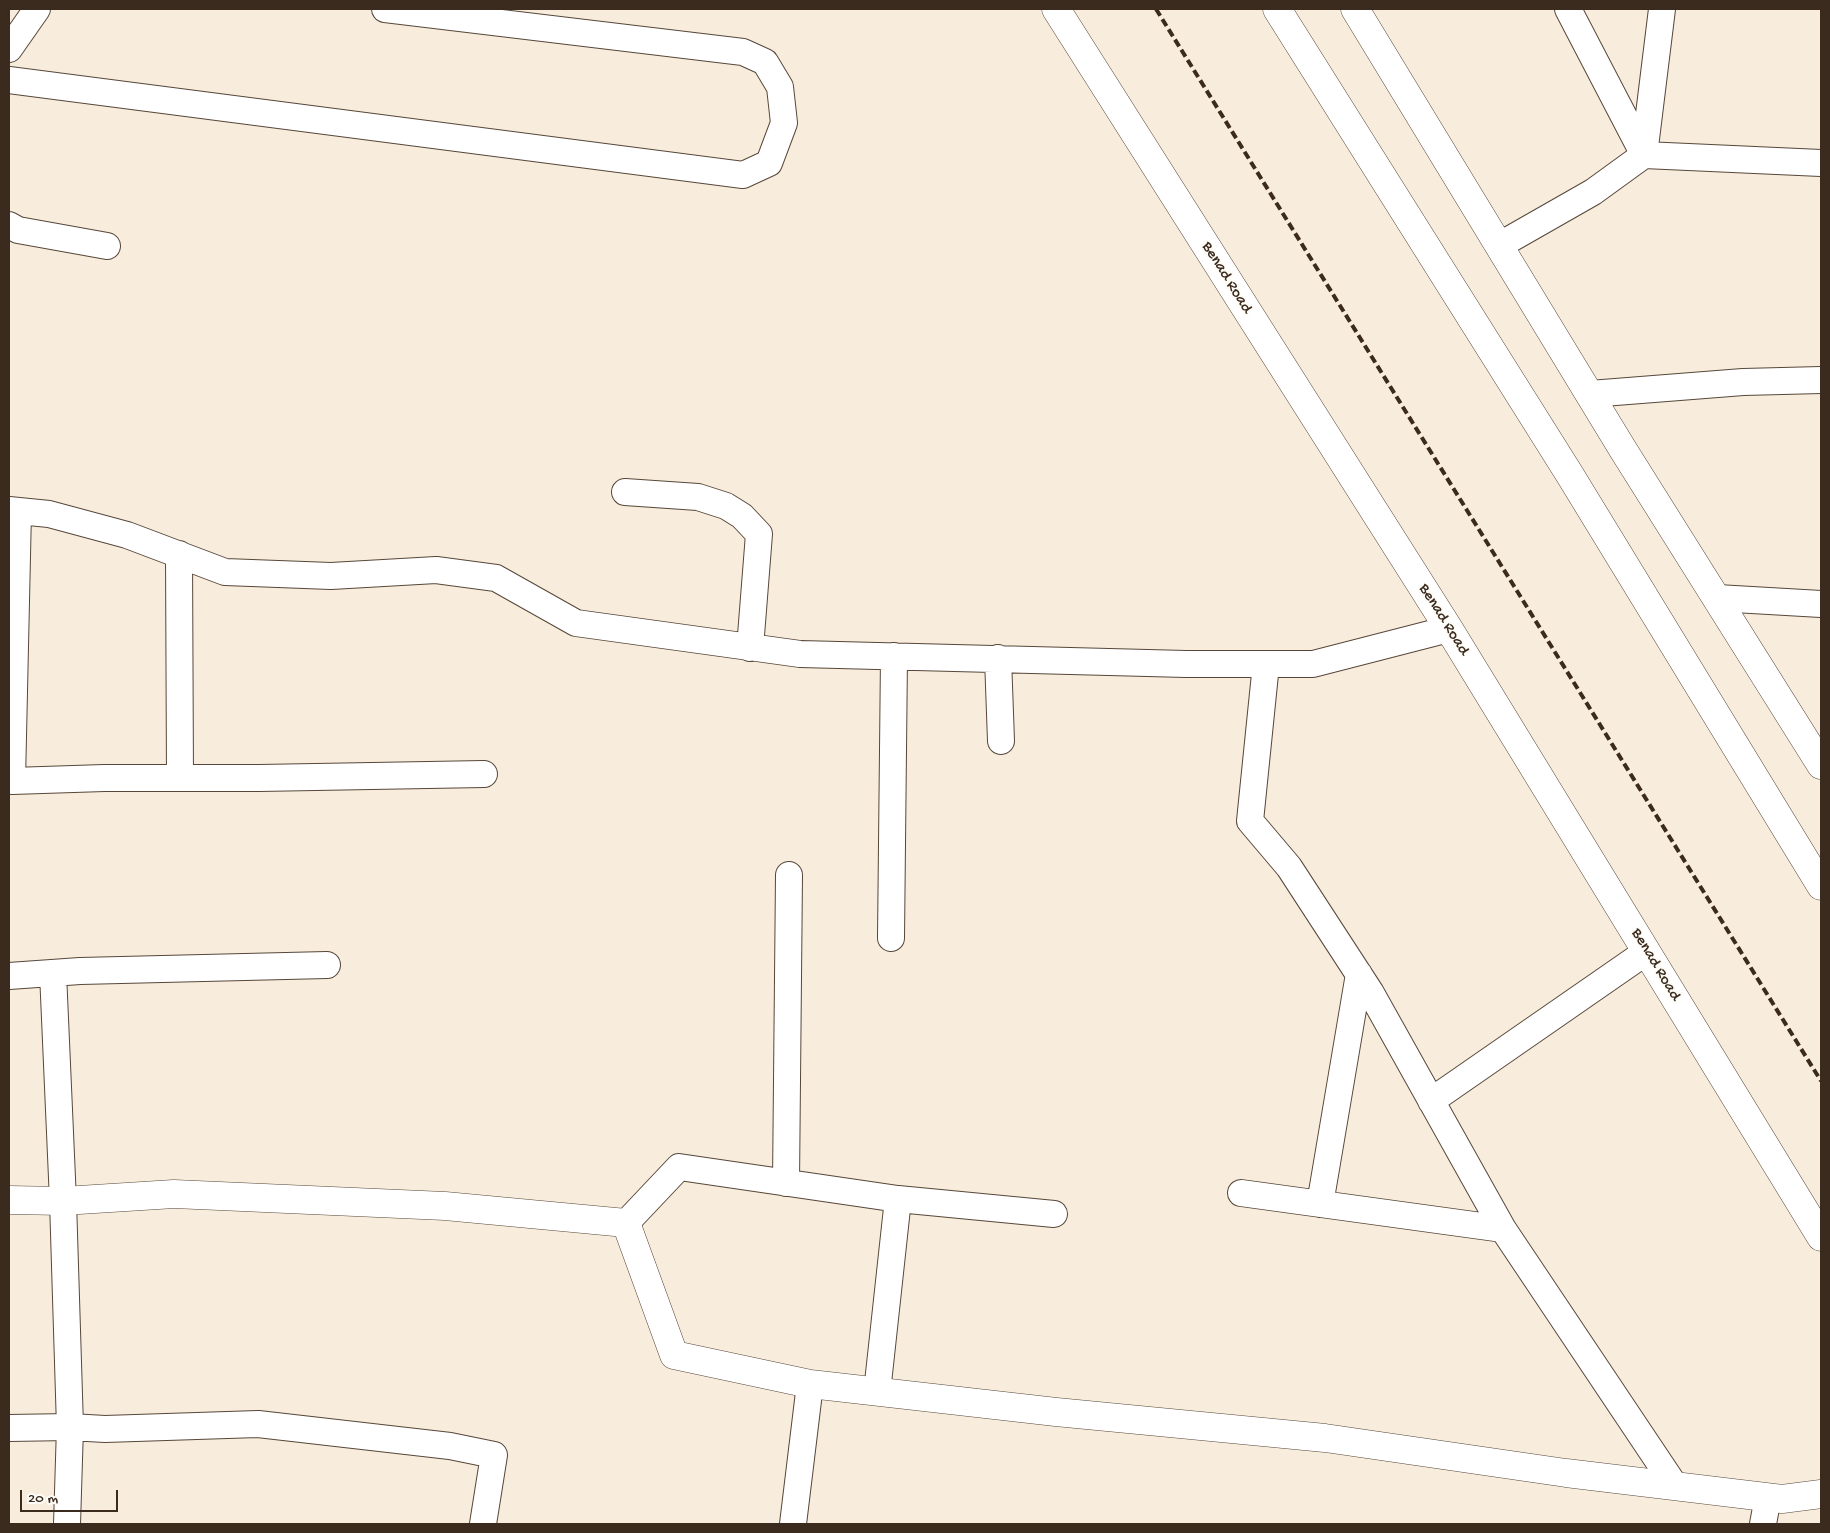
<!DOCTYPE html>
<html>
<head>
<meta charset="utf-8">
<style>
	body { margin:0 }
	#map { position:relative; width:1830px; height:1533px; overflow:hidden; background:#f8eddc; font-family:"Gochi Hand",sans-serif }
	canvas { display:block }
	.frame { position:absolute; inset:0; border:10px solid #3b2a1e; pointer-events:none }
	.scale { position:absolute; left:20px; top:1490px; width:98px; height:22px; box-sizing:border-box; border:2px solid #3b2a1e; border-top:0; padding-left:6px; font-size:15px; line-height:18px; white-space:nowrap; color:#3b2a1e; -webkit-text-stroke:4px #fdfcf7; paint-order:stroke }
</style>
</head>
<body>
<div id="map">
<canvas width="1830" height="1533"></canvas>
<div class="frame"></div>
<div class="scale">20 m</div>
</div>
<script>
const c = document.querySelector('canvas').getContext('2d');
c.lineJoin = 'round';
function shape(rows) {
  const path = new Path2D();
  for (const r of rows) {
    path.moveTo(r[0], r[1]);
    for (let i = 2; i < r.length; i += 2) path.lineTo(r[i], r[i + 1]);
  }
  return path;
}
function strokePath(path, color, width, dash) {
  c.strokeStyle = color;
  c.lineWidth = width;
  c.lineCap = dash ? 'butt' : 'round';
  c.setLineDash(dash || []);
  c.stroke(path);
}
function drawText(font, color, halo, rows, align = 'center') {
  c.font = font + ' "Gochi Hand",sans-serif';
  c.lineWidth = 4;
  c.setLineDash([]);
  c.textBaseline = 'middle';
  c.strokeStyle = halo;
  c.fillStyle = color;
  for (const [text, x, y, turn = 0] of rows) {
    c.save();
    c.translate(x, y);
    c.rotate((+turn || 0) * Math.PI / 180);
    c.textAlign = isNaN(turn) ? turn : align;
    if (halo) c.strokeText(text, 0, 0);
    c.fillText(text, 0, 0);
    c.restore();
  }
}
const street = shape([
	[1568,9,1644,155],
	[9,49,37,9],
	[9,80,743,175,769,163,784,123,780,87,765,62,743,52,385,9],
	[1644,155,1662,9],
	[9,225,18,230,107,246],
	[1500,245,1593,192,1644,155,1821,163],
	[1590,394,1743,382,1821,380],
	[625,492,698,497,726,506,742,516,759,534,750,648],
	[9,510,49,514,127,535,225,572,331,576,436,570,496,578,576,623,800,654,1186,664,1313,664,1449,629],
	[18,511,12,781,104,778,259,778,484,774],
	[179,554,180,778],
	[1717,598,1821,604],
	[998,658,1001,741],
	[1266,664,1250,821,1289,867,1371,993,1503,1229],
	[891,938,894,656],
	[53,973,63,1201,70,1427,67,1524],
	[9,976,80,971,327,965],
	[1431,1101,1646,952],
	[786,1183,789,875],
	[1241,1193,1503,1229,1675,1486],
	[898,1199,1054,1214],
	[1320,1204,1359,974],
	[626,1223,679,1167,898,1199,877,1392],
	[9,1428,70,1427,105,1429,258,1424,450,1446,494,1455,483,1524],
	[793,1524,810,1384],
	[1763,1524,1768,1497]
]);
const secondary = shape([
	[1056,9,1449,629,1821,1237],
	[1277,9,1570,475,1821,886],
	[1355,9,1622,448,1821,765],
	[9,1200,63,1201,174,1194,445,1206,626,1223,674,1355,810,1384,1056,1412,1325,1438,1566,1473,1782,1499,1821,1494]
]);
const rail = shape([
	[1156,9,1821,1081]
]);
const streetNames = [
	["Benad Road",1226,278,58],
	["Benad Road",1443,620,58],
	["Benad Road",1655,965,59]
];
strokePath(street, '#57473a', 28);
strokePath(secondary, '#57473a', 29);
strokePath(street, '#fff', 26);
strokePath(secondary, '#fff', 28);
strokePath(rail, '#3b2a1e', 4, [8, 4]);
drawText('16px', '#3b2a1e', '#fdfcf7', streetNames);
</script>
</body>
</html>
